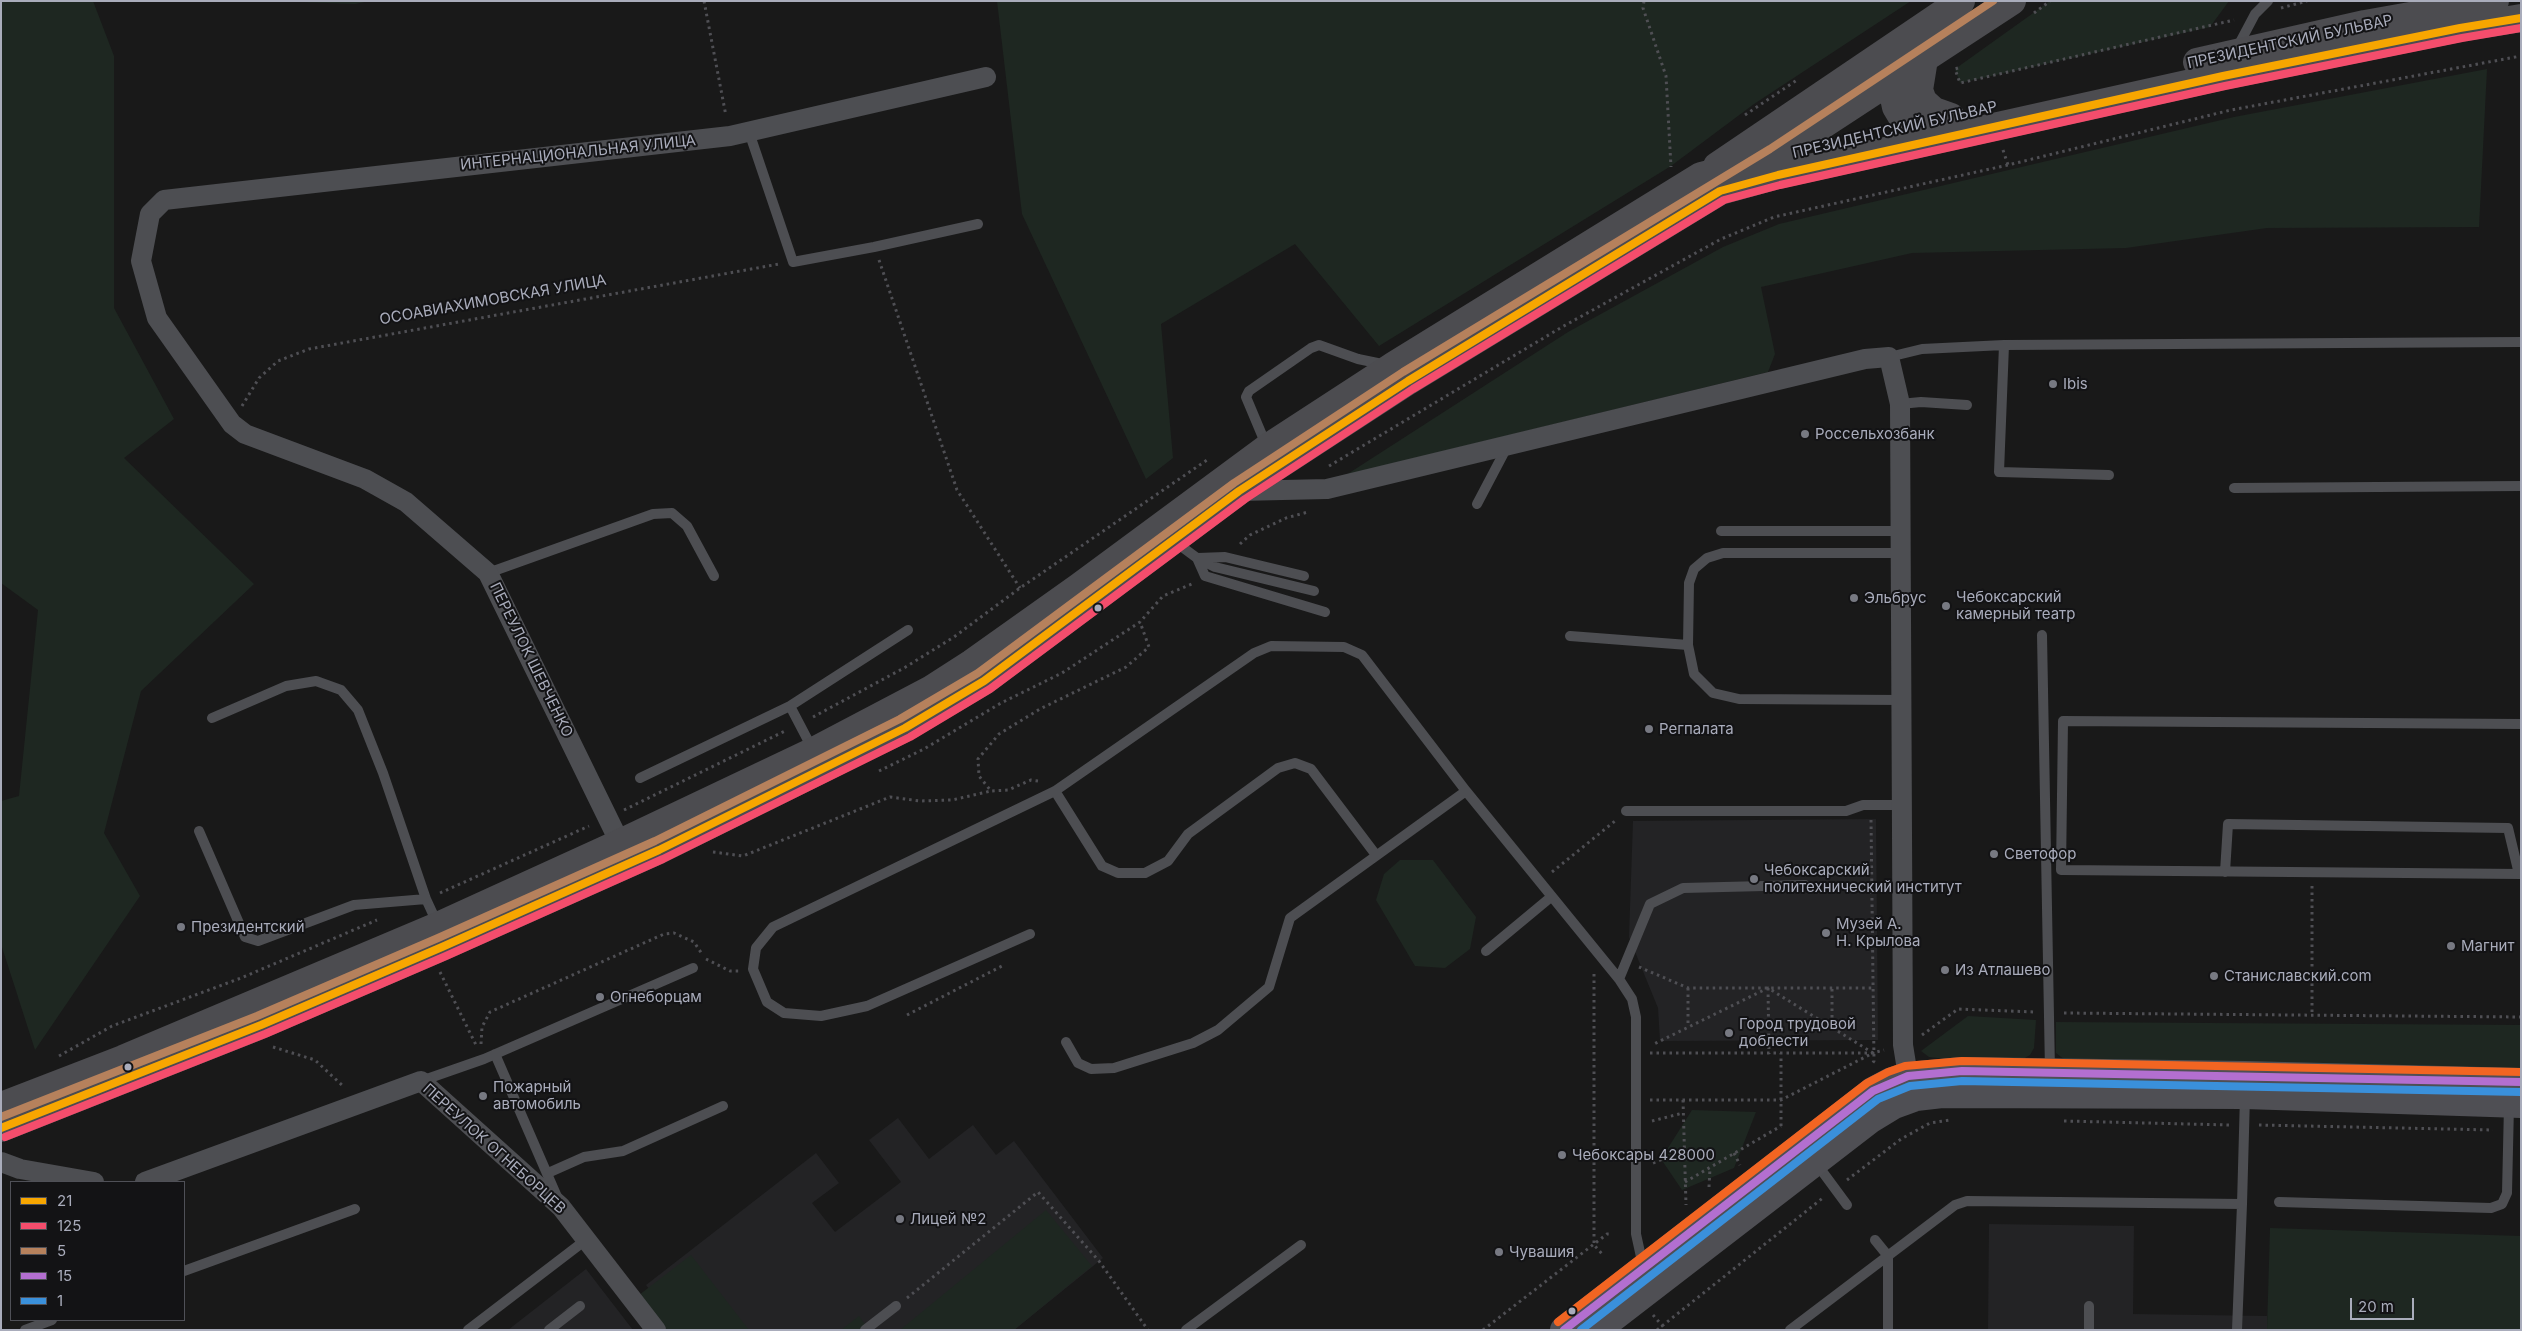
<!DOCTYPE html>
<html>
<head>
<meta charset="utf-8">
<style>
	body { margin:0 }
	#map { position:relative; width:2522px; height:1331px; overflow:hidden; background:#191919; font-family:Inter,sans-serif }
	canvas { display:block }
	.frame { position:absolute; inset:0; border:2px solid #a9acbb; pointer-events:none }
	.legend { position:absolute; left:10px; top:1181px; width:175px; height:140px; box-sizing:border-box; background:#131315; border:1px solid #4f5057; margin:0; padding:6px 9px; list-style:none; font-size:15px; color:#a9acbb }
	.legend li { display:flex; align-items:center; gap:10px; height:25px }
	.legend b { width:25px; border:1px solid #4f5057 }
	.scale { position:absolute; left:2350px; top:1298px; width:64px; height:22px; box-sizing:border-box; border:2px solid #a9acbb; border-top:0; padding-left:6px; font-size:15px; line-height:18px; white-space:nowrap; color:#a9acbb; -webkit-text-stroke:4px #131315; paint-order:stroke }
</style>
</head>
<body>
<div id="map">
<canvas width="2522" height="1331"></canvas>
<div class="frame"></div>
<ul class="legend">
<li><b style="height:6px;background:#f7a600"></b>21</li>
<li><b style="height:6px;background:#f44d6c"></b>125</li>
<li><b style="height:6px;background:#b6815c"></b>5</li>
<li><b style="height:6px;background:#b36fd0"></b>15</li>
<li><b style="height:6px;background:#3a90db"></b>1</li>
</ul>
<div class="scale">20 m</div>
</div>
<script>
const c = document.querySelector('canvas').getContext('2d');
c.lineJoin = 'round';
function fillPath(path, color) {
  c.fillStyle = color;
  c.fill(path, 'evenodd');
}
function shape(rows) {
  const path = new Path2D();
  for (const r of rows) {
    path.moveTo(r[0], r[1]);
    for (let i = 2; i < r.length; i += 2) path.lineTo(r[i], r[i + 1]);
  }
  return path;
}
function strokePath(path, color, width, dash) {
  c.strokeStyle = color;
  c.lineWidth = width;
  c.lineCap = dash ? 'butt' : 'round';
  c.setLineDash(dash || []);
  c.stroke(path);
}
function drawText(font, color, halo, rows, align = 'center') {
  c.font = font + ' Inter,sans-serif';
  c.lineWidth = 4;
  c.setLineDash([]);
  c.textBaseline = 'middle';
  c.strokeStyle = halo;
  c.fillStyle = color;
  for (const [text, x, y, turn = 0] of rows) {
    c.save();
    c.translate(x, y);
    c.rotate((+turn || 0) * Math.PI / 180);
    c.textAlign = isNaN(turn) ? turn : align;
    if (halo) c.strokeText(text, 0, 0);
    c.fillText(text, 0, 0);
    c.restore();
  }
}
const built = shape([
	[1876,819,1878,1040,1660,1041,1658,1008,1629,937,1633,821],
	[898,1118,929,1159,973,1125,996,1155,1014,1141,1103,1258,1014,1330,680,1330,646,1285,816,1153,839,1183,812,1203,835,1232,901,1182,869,1140],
	[1989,1224,2134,1226,2133,1314,2267,1316,2267,1330,1988,1330],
	[586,1269,633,1330,508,1330]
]);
const green = shape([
	[1,1,93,1,114,56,114,308,174,419,124,458,254,584,141,691,104,833,140,896,35,1050,1,944,1,801,19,796,38,610,1,583],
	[272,1,370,1,355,4],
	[997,1,1911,1,1754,104,1671,166,1379,346,1295,244,1161,324,1173,458,1146,479,1022,214],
	[2050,1,2229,1,2210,27,1960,83,1955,69],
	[2487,69,2479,227,2267,228,2126,248,1912,253,1761,287,1775,354,1768,372,1346,475,1568,332,1723,247,1779,224,2234,117],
	[1400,860,1433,860,1476,917,1470,949,1445,968,1415,966,1376,900,1384,874],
	[1968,1016,2036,1020,2034,1048,2030,1055,2021,1060,1945,1059,1929,1057,1921,1051],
	[2056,1022,2521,1025,2521,1070,2065,1060,2056,1053],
	[1692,1110,1756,1112,1734,1168,1682,1190,1661,1159],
	[1046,1210,1092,1266,1014,1330,900,1330],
	[2270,1228,2521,1236,2521,1330,2267,1330],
	[691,1255,749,1330,666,1330,639,1295],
	[859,1316,869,1330,841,1330]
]);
const path = shape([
	[704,1,726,116],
	[1644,1,1643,8,1666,76,1671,167],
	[2281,8,2307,1],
	[2034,13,2050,1],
	[1958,68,1955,69,1960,83,2234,20],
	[1745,115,1797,80],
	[2003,150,2008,165],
	[879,260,957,490,1020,588],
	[242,406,259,378,278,361,309,349,779,264],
	[1329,466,1562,327,1721,239,1774,217,2008,165,2231,110,2521,56],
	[1240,544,1250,535,1286,518,1308,512],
	[813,717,904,668,954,637,1020,588,1207,460],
	[879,771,924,749,1001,703,1062,673,1140,622,1163,596,1194,583],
	[1038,781,1031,780,1008,790,991,791,979,776,978,759,999,734,1040,709,1126,667,1149,647,1140,622],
	[624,810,787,730],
	[1871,820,1874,1061,1872,1064],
	[713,852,743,856,890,797,920,801,952,800,991,791],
	[1552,872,1615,821],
	[2312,886,2312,1015],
	[440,893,589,826],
	[706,959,730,971,739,971],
	[1639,967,1688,988,1872,988],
	[440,972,476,1045],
	[1594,974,1594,1245,1604,1256],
	[1688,988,1688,1027],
	[1768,988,1769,1054],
	[1832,989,1832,1026],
	[2064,1013,2521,1017],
	[907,1015,1002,966],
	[1922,1035,1958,1009,2035,1012],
	[481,1044,482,1027,490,1012,664,934,674,933,694,942,702,954],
	[273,1047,315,1060,344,1087],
	[1650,1053,1873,1053,1884,1050],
	[59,1056,112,1026,241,978,377,920],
	[1650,1100,1781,1100,1873,1053,1768,988,1652,1045],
	[1683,1100,1686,1205],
	[1652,1121,1683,1113],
	[2064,1121,2230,1125],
	[2259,1125,2493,1130],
	[1781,1126,1781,1053],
	[1734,1153,1740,1165],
	[1653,1163,1685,1150],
	[1847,1180,1901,1139,1930,1123,1950,1120],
	[1685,1182,1781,1126],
	[1709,1187,1710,1168],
	[907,1298,1038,1192,1099,1261,1148,1330],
	[1653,1315,1666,1330],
	[1483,1330,1607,1234,1611,1234],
	[1657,1330,1824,1197]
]);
const service = shape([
	[2237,48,2255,14,2268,1],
	[749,132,793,262,874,247,978,224],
	[2004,345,1999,472,2109,475],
	[1889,357,1922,349,2004,345,2521,342],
	[1900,404,1921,402,1967,405],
	[1267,447,1246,397,1249,391,1311,348,1319,345,1358,359,1387,365],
	[2234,488,2521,486],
	[1477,504,1507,447],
	[1721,531,1901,531],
	[1174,541,1197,558,1215,567,1314,591],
	[1901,553,1723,553,1707,558,1694,569,1689,583,1688,645,1694,674,1713,693,1739,699,1902,700],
	[1197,558,1205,576,1325,612],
	[1198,558,1225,557,1304,576],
	[488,573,653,514,672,513,687,526,714,576],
	[2042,635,2050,1071],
	[1570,636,1688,645],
	[790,706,813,750],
	[212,718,286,686,316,681,341,690,358,710,383,773,426,899,438,925],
	[2521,724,2063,721,2061,870,2521,874],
	[640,778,790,706,908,630],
	[1055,791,1102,866,1118,873,1145,873,1168,861,1188,834,1278,768,1295,763,1311,769,1376,855],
	[1626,811,1846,811,1863,805,1902,805],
	[199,831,245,937,258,941,354,905,426,899],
	[2225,872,2228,824,2508,828,2519,874],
	[1030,934,867,1006,821,1016,784,1013,767,1002,753,969,756,948,773,927,1055,791,1254,653,1271,646,1344,647,1362,655,1466,791,1619,979,1632,999,1636,1017,1636,1234,1643,1266],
	[1486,951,1551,897],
	[1619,979,1650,904,1683,888,1805,885],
	[1066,1042,1078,1063,1091,1069,1114,1068,1193,1043,1218,1030,1269,987,1290,918,1466,791],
	[495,1054,558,1199],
	[421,1081,484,1059,693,968],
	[1816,1163,1847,1205],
	[548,1173,584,1157,623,1151,723,1106],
	[2279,1202,2491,1208,2502,1204,2507,1193,2509,1105],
	[2242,1204,2245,1096],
	[1875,1240,1888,1256,1888,1330],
	[184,1271,355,1209],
	[25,1330,52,1320],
	[468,1330,587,1239],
	[549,1330,580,1306],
	[865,1330,896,1306],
	[1186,1330,1301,1245],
	[1790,1330,1955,1205,1967,1201,2242,1204,2237,1330],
	[2089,1330,2089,1306]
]);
const minor = shape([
	[1239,491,1327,489,1865,359,1889,357,1900,404,1903,1045,1908,1076],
	[620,843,488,573,406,502,365,479,245,434,232,424,157,318,141,261,150,214,164,200,730,136,986,77],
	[1,1162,20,1169,94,1182],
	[145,1182,421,1081,561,1207,656,1330]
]);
const secondary = shape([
	[1924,59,1919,90,1923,101,1934,111,1951,117],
	[2197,62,2365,24,2495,1],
	[1899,63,1894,78,1893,93,1896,107,1902,117,1925,131,1948,135],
	[1717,166,1961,1],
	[1746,175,2012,1],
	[1,1106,123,1059,438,926,620,843,814,751,930,690,972,663,1079,587,1267,448,1393,366,1701,176,1748,164],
	[1,1128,261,1025,442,947,659,850,905,728,984,681,1239,491,1408,381,1720,191,1778,175,2223,76,2460,28,2521,18]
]);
const primary = shape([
	[1564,1330,1873,1091,1892,1081,1908,1076,1962,1071,2245,1075,2521,1082],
	[1597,1330,1871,1119,1894,1105,1916,1097,1942,1094,2245,1095,2521,1104]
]);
const bus1 = shape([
	[1,1128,261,1025,442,947,659,850,905,728,984,681,1239,491,1408,381,1720,191,1778,175,2223,76,2460,28,2521,18]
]);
const bus2 = shape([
	[5,1137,265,1034,446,956,663,859,910,737,990,689,1245,499,1413,389,1724,200,1780,185,2225,86,2462,38,2521,28]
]);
const bus3 = shape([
	[1,1117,257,1016,438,938,655,841,900,719,978,673,1234,483,1403,372,1770,149,1993,1]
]);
const bus4 = shape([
	[1564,1330,1873,1091,1908,1076,1962,1071,2521,1082]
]);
const bus5 = shape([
	[1581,1330,1878,1099,1910,1086,1962,1081,2521,1092]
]);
const bus6 = shape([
	[1558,1322,1867,1083,1888,1072,1905,1066,1962,1061,2521,1072]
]);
const markers = [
	[2053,384,5,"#777982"],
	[1805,434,5,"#777982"],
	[1854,598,5,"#777982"],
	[1946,606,5,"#777982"],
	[1098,608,4.5,"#a9acbb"],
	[1649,729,5,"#777982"],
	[1994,854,5,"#777982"],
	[1754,879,5,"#777982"],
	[181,927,5,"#777982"],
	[1826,933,5,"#777982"],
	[2451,946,5,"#777982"],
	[1945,970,5,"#777982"],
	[2214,976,5,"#777982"],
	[600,997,5,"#777982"],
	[1729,1033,5,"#777982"],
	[128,1067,4.5,"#a9acbb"],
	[483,1096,5,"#777982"],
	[1562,1155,5,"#777982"],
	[900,1219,5,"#777982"],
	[1499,1252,5,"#777982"],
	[1572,1311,4.5,"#a9acbb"]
];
const streetNames = [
	["ПРЕЗИДЕНТСКИЙ БУЛЬВАР",2290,42,-12],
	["ПРЕЗИДЕНТСКИЙ БУЛЬВАР",1895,130,-13],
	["ИНТЕРНАЦИОНАЛЬНАЯ УЛИЦА",578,153,-6],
	["ОСОАВИАХИМОВСКАЯ УЛИЦА",493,300,-10],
	["ПЕРЕУЛОК ШЕВЧЕНКО",531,660,64],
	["ПЕРЕУЛОК ОГНЕБОРЦЕВ",494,1149,42]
];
const poiNames = [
	["Ibis",2063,384],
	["Россельхозбанк",1815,434],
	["Чебоксарский",1956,597],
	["камерный театр",1956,614],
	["Эльбрус",1864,598],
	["Регпалата",1659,729],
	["Светофор",2004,854],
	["Чебоксарский",1764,870],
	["политехнический институт",1764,887],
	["Музей А.",1836,924],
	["Н. Крылова",1836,941],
	["Президентский",191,927],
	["Магнит",2461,946],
	["Из Атлашево",1955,970],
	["Станиславский.com",2224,976],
	["Огнеборцам",610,997],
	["Город трудовой",1739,1024],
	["доблести",1739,1041],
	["Пожарный",493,1087],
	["автомобиль",493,1104],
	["Чебоксары 428000",1572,1155],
	["Лицей №2",910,1219],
	["Чувашия",1509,1252]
];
fillPath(built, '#232325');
fillPath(green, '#1e2721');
strokePath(path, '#4f4f54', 3, [2.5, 4]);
strokePath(service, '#4d4e52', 10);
strokePath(minor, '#4d4e52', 20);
strokePath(secondary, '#4c4c50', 28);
strokePath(primary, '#4f4f54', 28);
strokePath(bus1, '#f7a600', 8);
strokePath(bus2, '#f44d6c', 8);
strokePath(bus3, '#b6815c', 8);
strokePath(bus4, '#b36fd0', 8);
strokePath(bus5, '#3a90db', 8);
strokePath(bus6, '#f26522', 8);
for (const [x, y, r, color] of markers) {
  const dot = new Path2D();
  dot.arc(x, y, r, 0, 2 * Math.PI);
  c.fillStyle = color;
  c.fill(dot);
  strokePath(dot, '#131315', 2);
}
drawText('15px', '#a9acbb', '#131315', streetNames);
drawText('15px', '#a9acbb', '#131315', poiNames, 'left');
</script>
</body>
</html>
